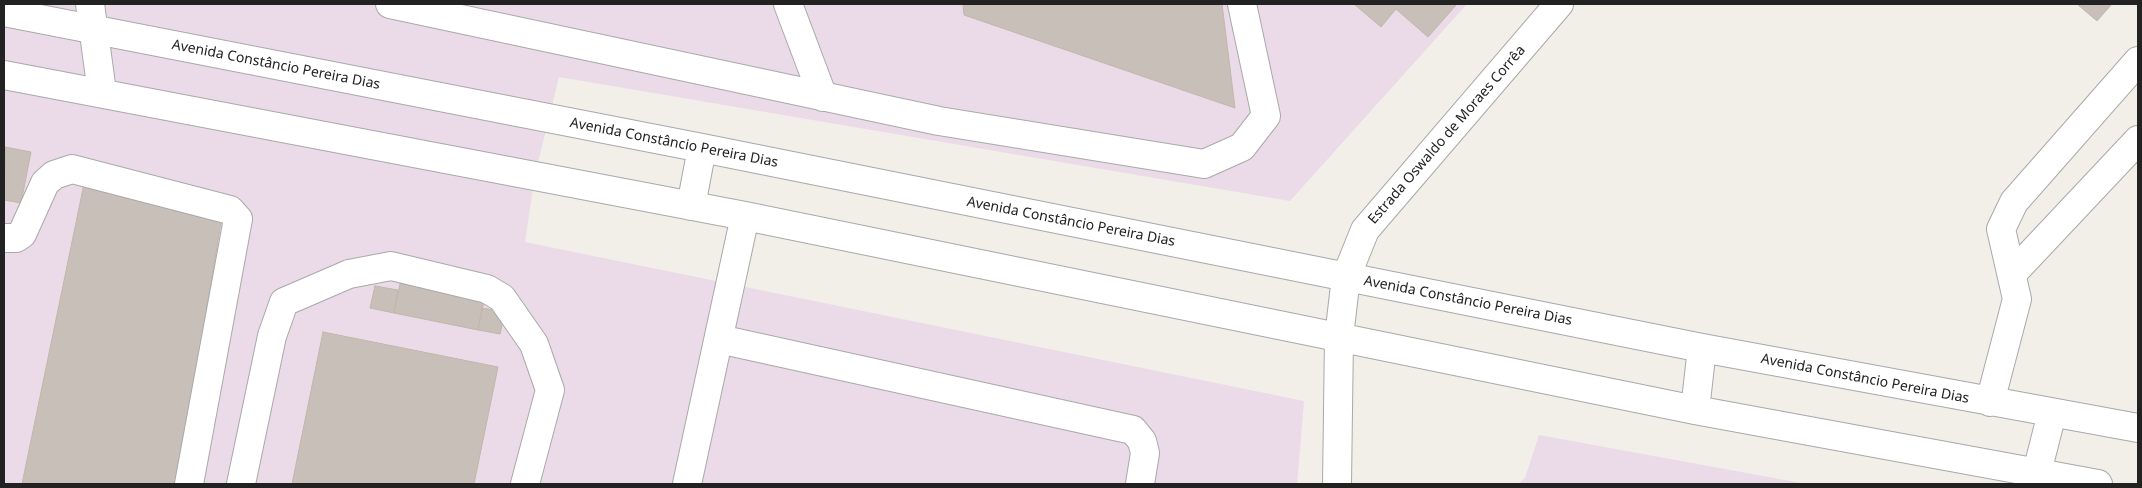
<!DOCTYPE html>
<html>
<head>
<meta charset="utf-8">
<style>
	body { margin:0 }
	#map { position:relative; width:2142px; height:488px; overflow:hidden; background:#f2efe9; font-family:"Noto Sans",sans-serif }
	canvas { display:block }
	.frame { position:absolute; inset:0; border:5px solid #222; pointer-events:none }
</style>
</head>
<body>
<div id="map">
<canvas width="2142" height="488"></canvas>
<div class="frame"></div>
</div>
<script>
const c = document.querySelector('canvas').getContext('2d');
c.lineJoin = 'round';
function fillPath(path, color) {
  c.fillStyle = color;
  c.fill(path, 'evenodd');
}
function shape(rows) {
  const path = new Path2D();
  for (const r of rows) {
    path.moveTo(r[0], r[1]);
    for (let i = 2; i < r.length; i += 2) path.lineTo(r[i], r[i + 1]);
  }
  return path;
}
function strokePath(path, color, width, dash) {
  c.strokeStyle = color;
  c.lineWidth = width;
  c.lineCap = dash ? 'butt' : 'round';
  c.setLineDash(dash || []);
  c.stroke(path);
}
function drawText(font, color, halo, rows, align = 'center') {
  c.font = font + ' "Noto Sans",sans-serif';
  c.lineWidth = 4.5;
  c.setLineDash([]);
  c.textBaseline = 'middle';
  c.strokeStyle = halo;
  c.fillStyle = color;
  for (const [text, x, y, turn = 0] of rows) {
    c.save();
    c.translate(x, y);
    c.rotate((+turn || 0) * Math.PI / 180);
    c.textAlign = isNaN(turn) ? turn : align;
    if (halo) c.strokeText(text, 0, 0);
    c.fillText(text, 0, 0);
    c.restore();
  }
}
const industrial = shape([
	[4,4,1467,4,1290,201,559,77,535,175,525,242,1304,401,1297,484,4,484],
	[1539,435,1807,484,1518,484,1525,478]
]);
const building = shape([
	[963,4,1222,4,1235,108,964,15,963,4],
	[1354,4,1457,4,1428,37,1396,9,1381,27,1354,4],
	[2077,4,2112,4,2097,21,2077,4],
	[5,147,31,152,21,203,4,200,5,147],
	[85,179,222,216,178,484,22,484,85,179],
	[401,279,485,296,478,330,394,313,401,279],
	[375,286,398,290,394,313,370,308,375,286],
	[482,308,505,312,500,334,478,330,482,308],
	[323,332,498,367,474,484,292,484,323,332]
]);
const minor = shape([
	[90,4,102,92],
	[390,4,939,121,1204,164,1242,147,1266,116,1242,4],
	[788,4,823,97],
	[4,12,702,148,1702,348,2138,428],
	[4,75,745,216,1695,410,2098,484],
	[691,206,702,148],
	[4,238,16,238,22,234,45,183,54,175,72,169,230,210,238,219,189,484],
	[2012,274,2138,140],
	[719,339,1133,430,1142,441,1145,453,1140,484],
	[1990,402,2017,299,2001,229,2014,202,2138,61],
	[1695,410,1702,348],
	[2037,472,2052,413],
	[241,484,272,336,284,302,349,274,391,266,487,289,502,298,534,344,550,390,525,484],
	[687,484,745,216],
	[1337,484,1339,337,1346,277,1365,230,1559,4]
]);
const streetNames = [
	["Avenida Constâncio Pereira Dias",276,65,11],
	["Estrada Oswaldo de Moraes Corrêa",1447,135,-49],
	["Avenida Constâncio Pereira Dias",674,143,11],
	["Avenida Constâncio Pereira Dias",1071,222,11],
	["Avenida Constâncio Pereira Dias",1468,301,11],
	["Avenida Constâncio Pereira Dias",1865,379,11]
];
fillPath(industrial, '#ebdbe8');
fillPath(building, '#c7bfb8');
strokePath(building, '#c4b6ab', 1);
strokePath(minor, '#a9a9a9', 30);
strokePath(minor, '#fff', 28);
drawText('14px', '#222', '#fff', streetNames);
</script>
</body>
</html>
